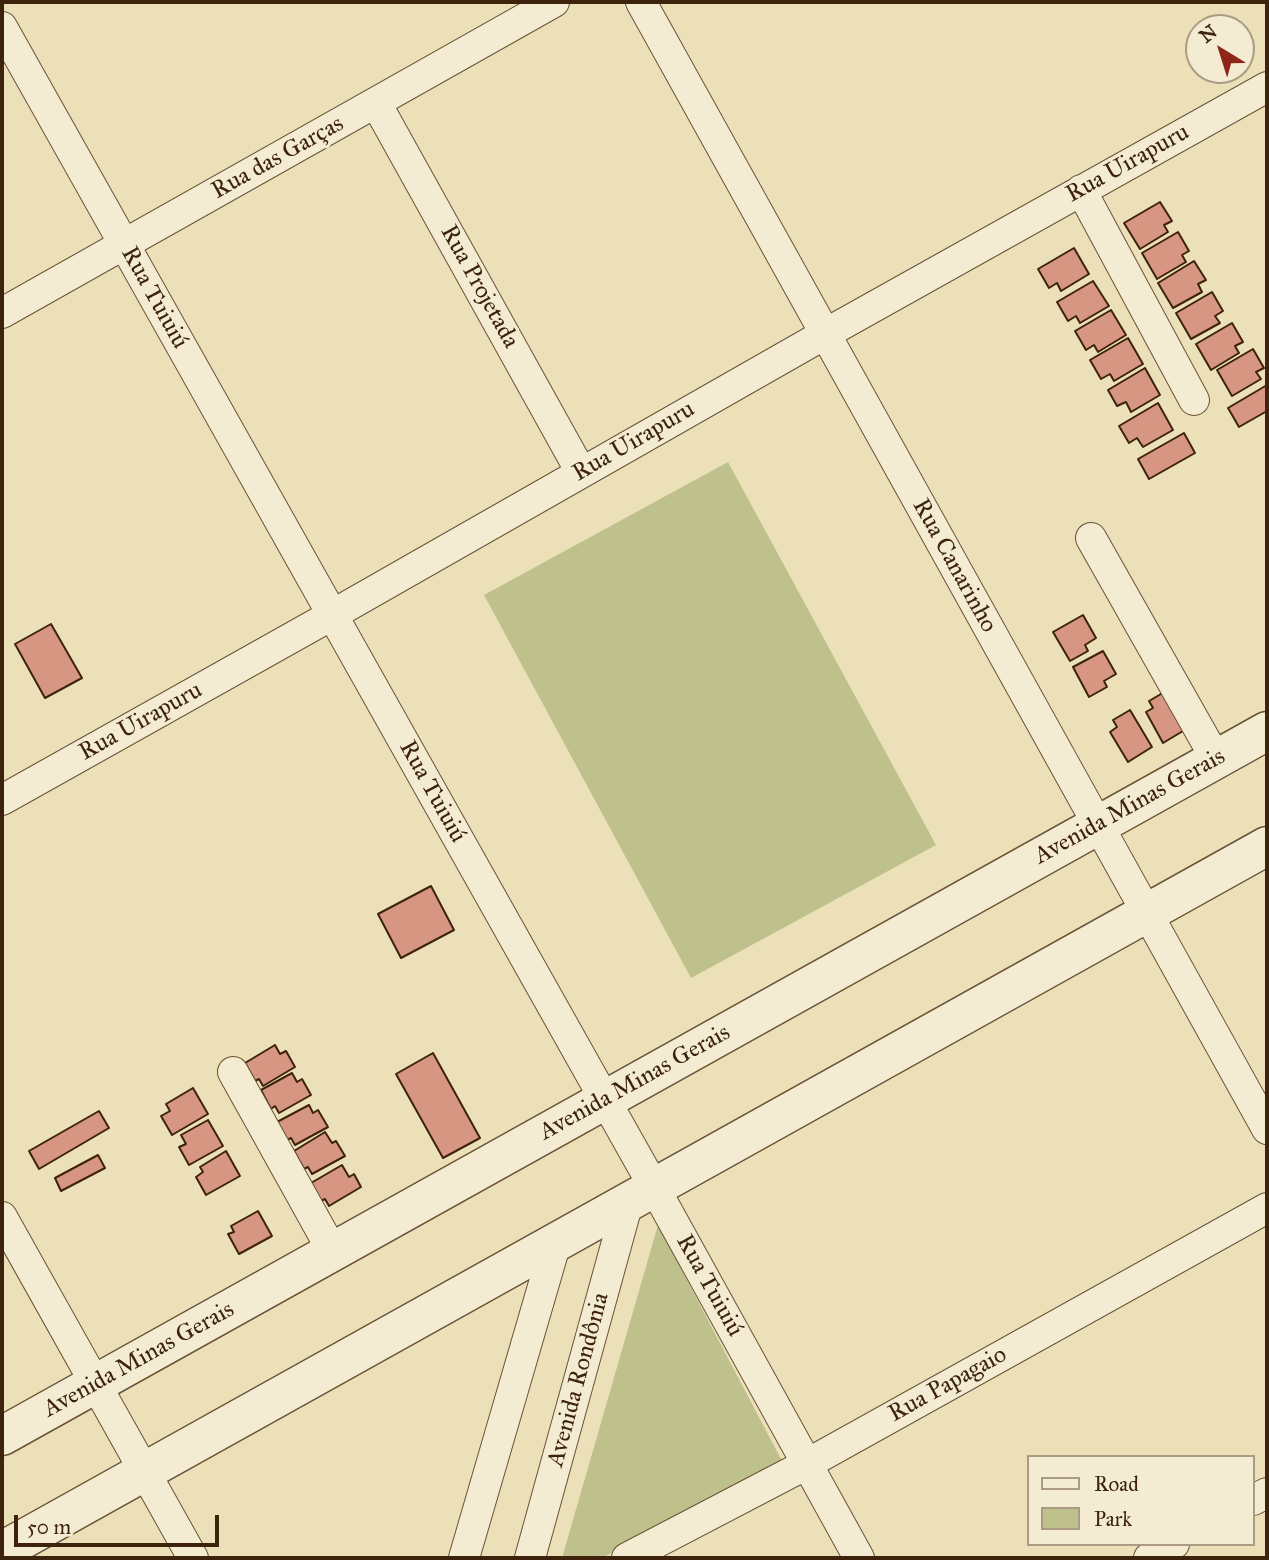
<!DOCTYPE html>
<html>
<head>
<meta charset="utf-8">
<style>
	body { margin:0 }
	#map { position:relative; width:1269px; height:1560px; overflow:hidden; background:#ece0b9; font-family:"IM FELL Great Primer",serif }
	canvas { display:block }
	.frame { position:absolute; inset:0; border:4px solid #3e230c; pointer-events:none }
	.legend { position:absolute; left:1027px; top:1455px; width:228px; height:91px; box-sizing:border-box; background:#f3ebd2; border:2px solid #ab9b83; margin:0; padding:9px 12px; list-style:none; font-size:21px; color:#3e230c }
	.legend li { display:flex; align-items:center; gap:14px; height:35px }
	.legend b { width:35px; border:2px solid #ab9b83 }
	.north { position:absolute; left:1185px; top:14px; width:70px; height:70px; box-sizing:border-box; background:#f3ebd2; border:2px solid #ab9b83; border-radius:50%; rotate:322deg; font-size:19px; font-weight:700; line-height:28px; text-align:center; color:#3e230c }
	.north::after { content:''; display:block; margin:auto; width:24px; height:32px; background:#8f2418; clip-path:polygon(50% 0,100% 100%,50% 72%,0 100%) }
	.scale { position:absolute; left:14px; top:1515px; width:205px; height:32px; box-sizing:border-box; border:4px solid #3e230c; border-top:0; padding-left:9px; font-size:21px; line-height:24px; white-space:nowrap; color:#3e230c; -webkit-text-stroke:5px #f3ebd2; paint-order:stroke }
</style>
</head>
<body>
<div id="map">
<canvas width="1269" height="1560"></canvas>
<div class="frame"></div>
<ul class="legend">
<li><b style="height:9px;background:#f3ebd2"></b>Road</li>
<li><b style="height:19px;background:#bec18b"></b>Park</li>
</ul>
<div class="north">N</div>
<div class="scale">50 m</div>
</div>
<script>
const c = document.querySelector('canvas').getContext('2d');
c.lineJoin = 'round';
function fillPath(path, color) {
  c.fillStyle = color;
  c.fill(path, 'evenodd');
}
function shape(rows) {
  const path = new Path2D();
  for (const r of rows) {
    path.moveTo(r[0], r[1]);
    for (let i = 2; i < r.length; i += 2) path.lineTo(r[i], r[i + 1]);
  }
  return path;
}
function strokePath(path, color, width, dash) {
  c.strokeStyle = color;
  c.lineWidth = width;
  c.lineCap = dash ? 'butt' : 'round';
  c.setLineDash(dash || []);
  c.stroke(path);
}
function drawText(font, color, halo, rows, align = 'center') {
  c.font = font + ' "IM FELL Great Primer",serif';
  c.lineWidth = 6;
  c.setLineDash([]);
  c.textBaseline = 'middle';
  c.strokeStyle = halo;
  c.fillStyle = color;
  for (const [text, x, y, turn = 0] of rows) {
    c.save();
    c.translate(x, y);
    c.rotate((+turn || 0) * Math.PI / 180);
    c.textAlign = isNaN(turn) ? turn : align;
    if (halo) c.strokeText(text, 0, 0);
    c.fillText(text, 0, 0);
    c.restore();
  }
}
const green = shape([
	[728,462,936,845,691,978,484,595],
	[658,1225,782,1461,602,1558,562,1558]
]);
const building = shape([
	[1160,202,1172,221,1164,225,1168,232,1140,249,1124,223,1160,202],
	[1178,232,1189,251,1182,255,1186,262,1157,279,1142,253,1178,232],
	[1074,248,1089,274,1061,291,1057,283,1049,288,1038,269,1074,248],
	[1194,261,1206,280,1198,284,1202,292,1173,308,1158,283,1194,261],
	[1093,281,1109,306,1080,323,1076,316,1068,321,1057,302,1093,281],
	[1212,292,1223,311,1215,316,1220,323,1191,339,1176,313,1212,292],
	[1111,310,1126,335,1098,352,1094,345,1086,350,1075,331,1111,310],
	[1232,323,1243,342,1235,346,1239,353,1211,370,1196,344,1232,323],
	[1128,338,1143,364,1114,381,1110,374,1101,379,1090,360,1128,338],
	[1253,349,1264,368,1256,372,1261,379,1232,396,1217,370,1253,349],
	[1145,368,1160,395,1131,412,1126,402,1117,406,1108,390,1145,368],
	[1267,385,1267,411,1239,427,1228,408,1267,385],
	[1158,403,1173,430,1143,447,1137,438,1129,443,1119,426,1158,403],
	[1184,433,1195,453,1149,479,1138,459,1184,433],
	[1083,615,1096,638,1085,645,1088,651,1070,661,1053,632,1083,615],
	[51,624,82,678,45,698,15,644,51,624],
	[1103,651,1116,674,1104,681,1107,687,1089,697,1073,667,1103,651],
	[1166,691,1188,728,1163,743,1146,712,1153,708,1149,701,1166,691],
	[1130,710,1152,747,1128,762,1110,732,1117,727,1113,720,1130,710],
	[431,886,454,930,401,958,378,914,431,886],
	[275,1045,280,1054,286,1051,295,1067,263,1086,259,1079,255,1081,245,1063,275,1045],
	[433,1053,480,1138,443,1158,396,1074,433,1053],
	[292,1073,297,1082,302,1079,311,1095,279,1113,275,1106,271,1109,261,1090,292,1073],
	[193,1088,208,1114,172,1135,161,1116,170,1111,166,1104,193,1088],
	[309,1105,313,1113,318,1110,328,1127,295,1145,291,1138,287,1140,277,1122,309,1105],
	[99,1111,109,1128,39,1169,29,1151,99,1111],
	[208,1120,223,1146,189,1165,179,1147,186,1144,181,1135,208,1120],
	[325,1132,332,1143,336,1141,345,1156,312,1174,308,1167,304,1169,294,1151,325,1132],
	[226,1151,240,1176,206,1195,196,1177,203,1172,200,1167,226,1151],
	[98,1155,105,1168,61,1191,55,1178,98,1155],
	[342,1165,349,1177,354,1174,361,1187,329,1206,325,1199,321,1201,311,1183,342,1165],
	[258,1211,272,1236,239,1254,228,1234,234,1232,231,1226,258,1211]
]);
const minor = shape([
	[641,2,1267,1129],
	[2,27,654,1187,859,1558],
	[376,103,581,472],
	[1081,190,1194,400],
	[2,313,554,2],
	[1091,538,1216,759],
	[2,800,332,615,825,334,1267,87],
	[233,1072,333,1252],
	[2,1217,193,1558],
	[1253,1500,1267,1493],
	[464,1558,556,1242],
	[530,1558,628,1202],
	[627,1558,807,1464,1267,1208],
	[1149,1558,1174,1544]
]);
const tertiary = shape([
	[2,1436,1267,731],
	[2,1551,1267,846]
]);
const streetNames = [
	["Rua das Garças",278,158,-29],
	["Rua Uirapuru",1128,164,-29],
	["Rua Projetada",479,287,61],
	["Rua Tuiuiú",154,298,61],
	["Rua Uirapuru",634,442,-30],
	["Rua Canarinho",954,566,61],
	["Rua Uirapuru",141,722,-29],
	["Rua Tuiuiú",432,792,61],
	["Avenida Minas Gerais",1130,807,-29],
	["Avenida Minas Gerais",635,1083,-29],
	["Rua Tuiuiú",709,1286,61],
	["Avenida Minas Gerais",139,1360,-29],
	["Avenida Rondônia",579,1380,-75],
	["Rua Papagaio",948,1385,-29]
];
fillPath(green, '#bec18b');
fillPath(building, '#d79682');
strokePath(building, '#3e230c', 2);
strokePath(minor, '#6a5237', 32);
strokePath(tertiary, '#6a5237', 41);
strokePath(minor, '#f3ebd2', 30);
strokePath(tertiary, '#f3ebd2', 38);
drawText('24px', '#3e230c', '#f3ebd2', streetNames);
</script>
</body>
</html>
